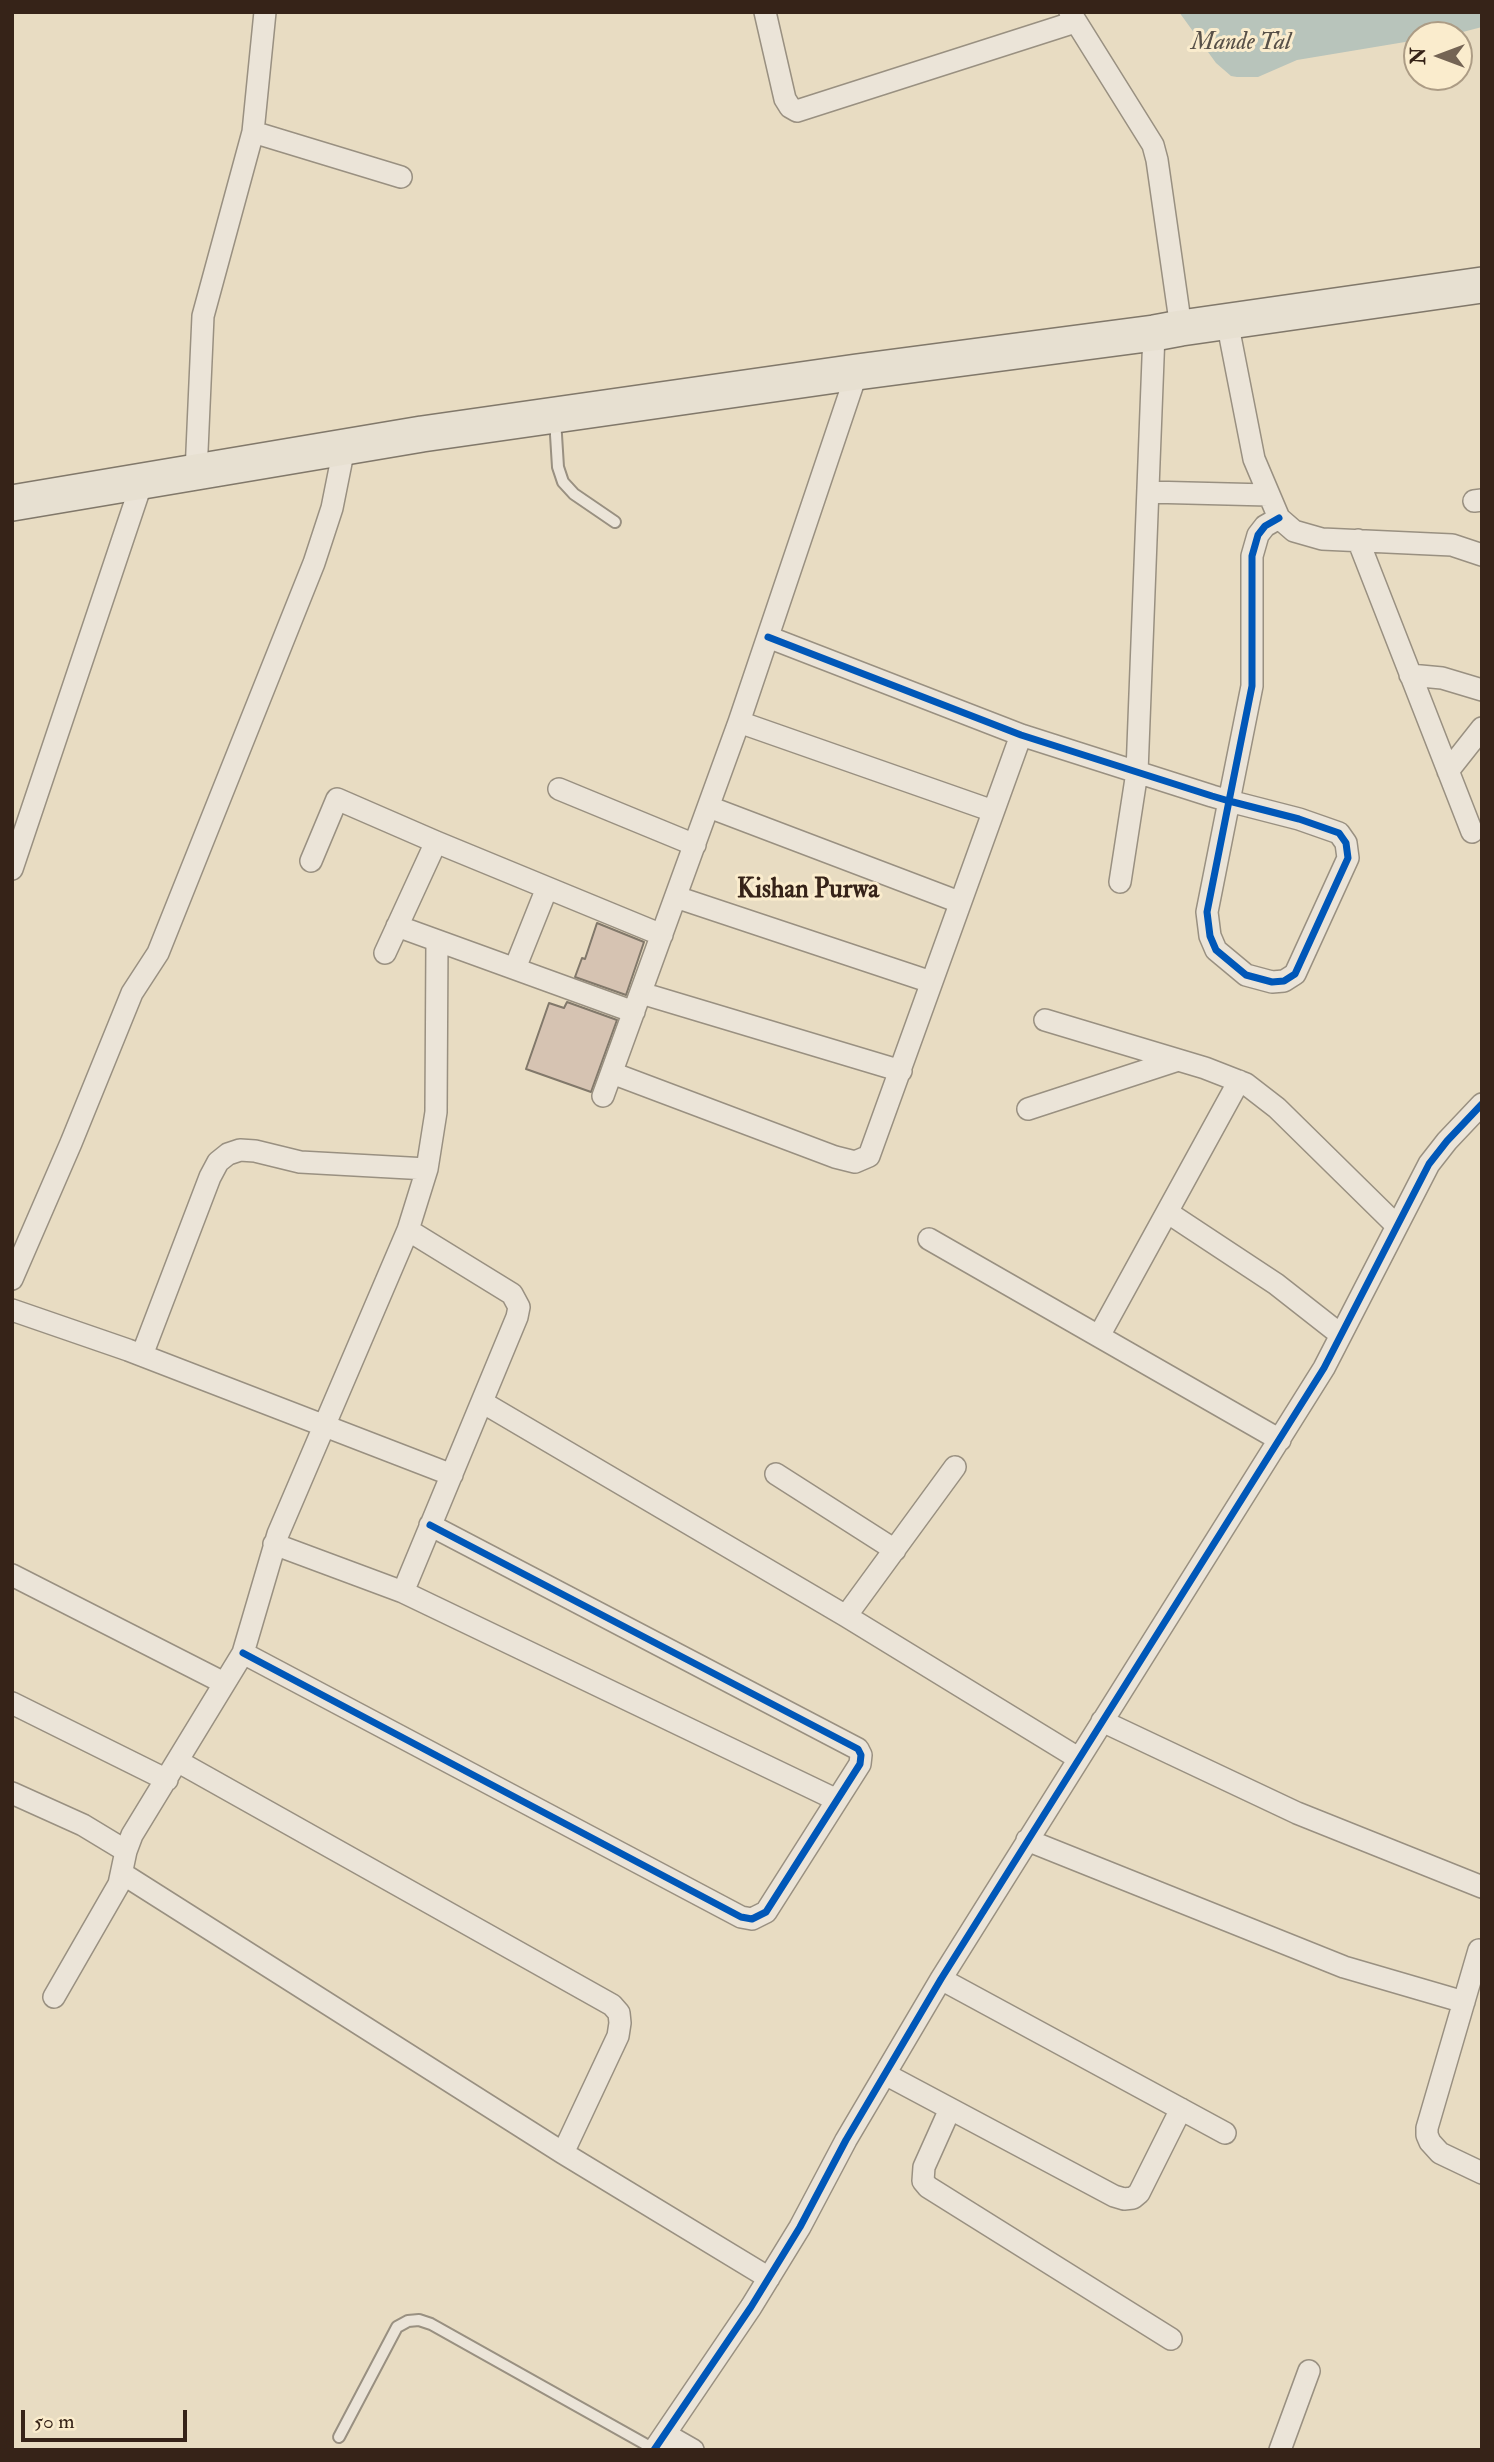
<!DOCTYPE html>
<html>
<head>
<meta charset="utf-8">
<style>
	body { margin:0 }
	#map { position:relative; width:1494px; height:2462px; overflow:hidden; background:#e8dcc2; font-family:"IM FELL Double Pica",serif }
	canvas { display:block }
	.frame { position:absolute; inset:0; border:14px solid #362318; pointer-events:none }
	.north { position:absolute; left:1403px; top:21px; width:70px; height:70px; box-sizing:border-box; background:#faeccd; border:2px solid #ac9c85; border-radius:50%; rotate:270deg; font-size:19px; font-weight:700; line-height:28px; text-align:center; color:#362318 }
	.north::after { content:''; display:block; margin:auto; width:24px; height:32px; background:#746454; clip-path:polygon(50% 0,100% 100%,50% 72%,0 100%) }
	.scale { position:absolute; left:21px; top:2410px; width:166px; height:32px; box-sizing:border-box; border:4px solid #362318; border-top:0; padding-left:9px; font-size:21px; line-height:24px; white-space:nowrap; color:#362318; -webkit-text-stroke:5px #faeccd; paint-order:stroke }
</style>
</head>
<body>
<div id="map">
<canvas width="1494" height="2462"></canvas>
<div class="frame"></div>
<div class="north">N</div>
<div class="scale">50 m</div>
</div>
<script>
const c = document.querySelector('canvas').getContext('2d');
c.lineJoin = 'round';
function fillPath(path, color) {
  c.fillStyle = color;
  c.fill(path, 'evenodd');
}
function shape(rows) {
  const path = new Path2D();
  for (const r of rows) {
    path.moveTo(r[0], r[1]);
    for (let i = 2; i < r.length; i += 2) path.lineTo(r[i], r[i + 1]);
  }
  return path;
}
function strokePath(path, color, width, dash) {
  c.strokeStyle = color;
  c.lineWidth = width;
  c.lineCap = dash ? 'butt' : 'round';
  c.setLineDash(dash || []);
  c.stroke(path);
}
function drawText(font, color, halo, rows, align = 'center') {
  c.font = font + ' "IM FELL Double Pica",serif';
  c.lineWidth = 6;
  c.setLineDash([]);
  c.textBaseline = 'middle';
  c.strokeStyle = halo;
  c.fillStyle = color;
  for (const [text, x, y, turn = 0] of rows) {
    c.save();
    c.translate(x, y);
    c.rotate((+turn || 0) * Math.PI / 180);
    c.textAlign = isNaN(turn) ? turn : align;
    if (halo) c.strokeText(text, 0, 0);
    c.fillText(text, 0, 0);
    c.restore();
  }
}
const water = shape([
	[1179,12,1482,12,1482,27,1451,35,1417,35,1417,40,1297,60,1258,77,1237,77,1231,76,1216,63]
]);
const building = shape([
	[597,923,644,942,626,995,575,977,582,958,585,959,597,923],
	[567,1002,617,1020,591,1092,526,1069,549,1003,564,1008,567,1002]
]);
const lane = shape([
	[555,419,558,467,563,482,574,494,615,522],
	[339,2437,397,2327,408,2321,419,2320,431,2324,654,2449]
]);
const street = shape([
	[765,12,785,99,790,107,797,111,1075,22],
	[1070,12,1153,145,1157,160,1181,328],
	[253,132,401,177],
	[1227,321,1254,459,1279,518,1294,531,1322,539,1452,545,1482,555],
	[196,473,203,316,253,132,265,12],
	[1148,492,1268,495],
	[1474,501,1482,500],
	[1358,540,1472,832],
	[768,637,1021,735,1212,796,1229,801,1299,819,1339,833,1346,843,1348,858,1295,974,1284,981,1272,982,1246,975,1216,950,1210,936,1207,912,1229,801,1252,686,1252,556,1258,535,1265,526,1279,518],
	[1410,675,1442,678,1482,690],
	[739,722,993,811],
	[1448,771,1482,728],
	[559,789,695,845],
	[709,807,959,902],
	[311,861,337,799,436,842,662,935],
	[12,869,142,482],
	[1120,882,1137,772,1154,333],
	[676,897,931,982],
	[397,926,634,1012],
	[385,953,436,842],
	[515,968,547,888],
	[641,993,901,1071],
	[1045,1020,1205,1068,1246,1084,1277,1108,1396,1225],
	[612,1073,835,1157,855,1162,869,1156,1021,735],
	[603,1096,739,722,857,372],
	[1028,1109,1178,1060],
	[1167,1212,1276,1284,1341,1335],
	[929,1239,1280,1440],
	[12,1279,71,1143,132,993,158,953,314,563,332,508,344,448],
	[12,1310,128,1350,452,1475],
	[1099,1336,1239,1081],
	[142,1355,210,1177,218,1162,228,1154,240,1150,255,1151,300,1162,427,1169],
	[482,1402,846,1616,1078,1758],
	[776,1474,895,1550],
	[274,1544,403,1592,837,1800],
	[12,1575,224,1683],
	[403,1592,517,1317,519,1307,512,1294,408,1230],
	[846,1616,955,1467],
	[243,1653,741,1917,752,1919,766,1912,860,1764,861,1755,858,1749,430,1525],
	[12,1703,167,1780],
	[1102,1721,1297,1813,1482,1887],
	[179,1762,612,2005,619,2013,620,2023,618,2036,563,2153],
	[12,1793,83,1825,126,1851],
	[1027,1840,1344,1967,1464,2002],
	[123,1874,563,2153,769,2278],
	[1479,1950,1427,2128,1427,2135,1430,2142,1440,2153,1482,2173],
	[941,1979,1225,2133],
	[54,1997,119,1884,126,1851,132,1835,243,1653,278,1534,408,1230,427,1169,436,1112,437,941],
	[885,2074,1114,2196,1124,2199,1133,2198,1139,2193,1181,2109],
	[950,2109,924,2167,923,2181,928,2187,1171,2339],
	[665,2434,693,2450],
	[654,2450,751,2307,800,2227,846,2140,941,1979,1324,1368,1429,1164,1447,1141,1482,1104],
	[1280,2450,1309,2371]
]);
const primary = shape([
	[12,503,422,434,857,372,1154,333,1181,328,1482,285]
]);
const cycleway = shape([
	[768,637,1021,735,1212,796,1229,801,1299,819,1339,833,1346,843,1348,858,1295,974,1284,981,1272,982,1246,975,1216,950,1210,936,1207,912,1229,801,1252,686,1252,556,1258,535,1265,526,1279,518],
	[243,1653,741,1917,752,1919,766,1912,860,1764,861,1755,858,1749,430,1525],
	[654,2450,751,2307,800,2227,846,2140,941,1979,1324,1368,1429,1164,1447,1141,1482,1104]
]);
const waterNames = [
	["Mande Tal",1241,44]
];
const quarterNames = [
	["Kishan Purwa",808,891]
];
fillPath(water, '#b8c4bb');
fillPath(building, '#d6c3b2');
strokePath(building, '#81786a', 2);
strokePath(lane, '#999081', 14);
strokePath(street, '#999081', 24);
strokePath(primary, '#81786a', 38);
strokePath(lane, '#ebe4d8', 10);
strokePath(street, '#ebe4d8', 21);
strokePath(primary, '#e7e0d1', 35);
strokePath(cycleway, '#0057b8', 7);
drawText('italic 24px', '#575048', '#faeccd', waterNames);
drawText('bold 26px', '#362318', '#faeccd', quarterNames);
</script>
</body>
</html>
